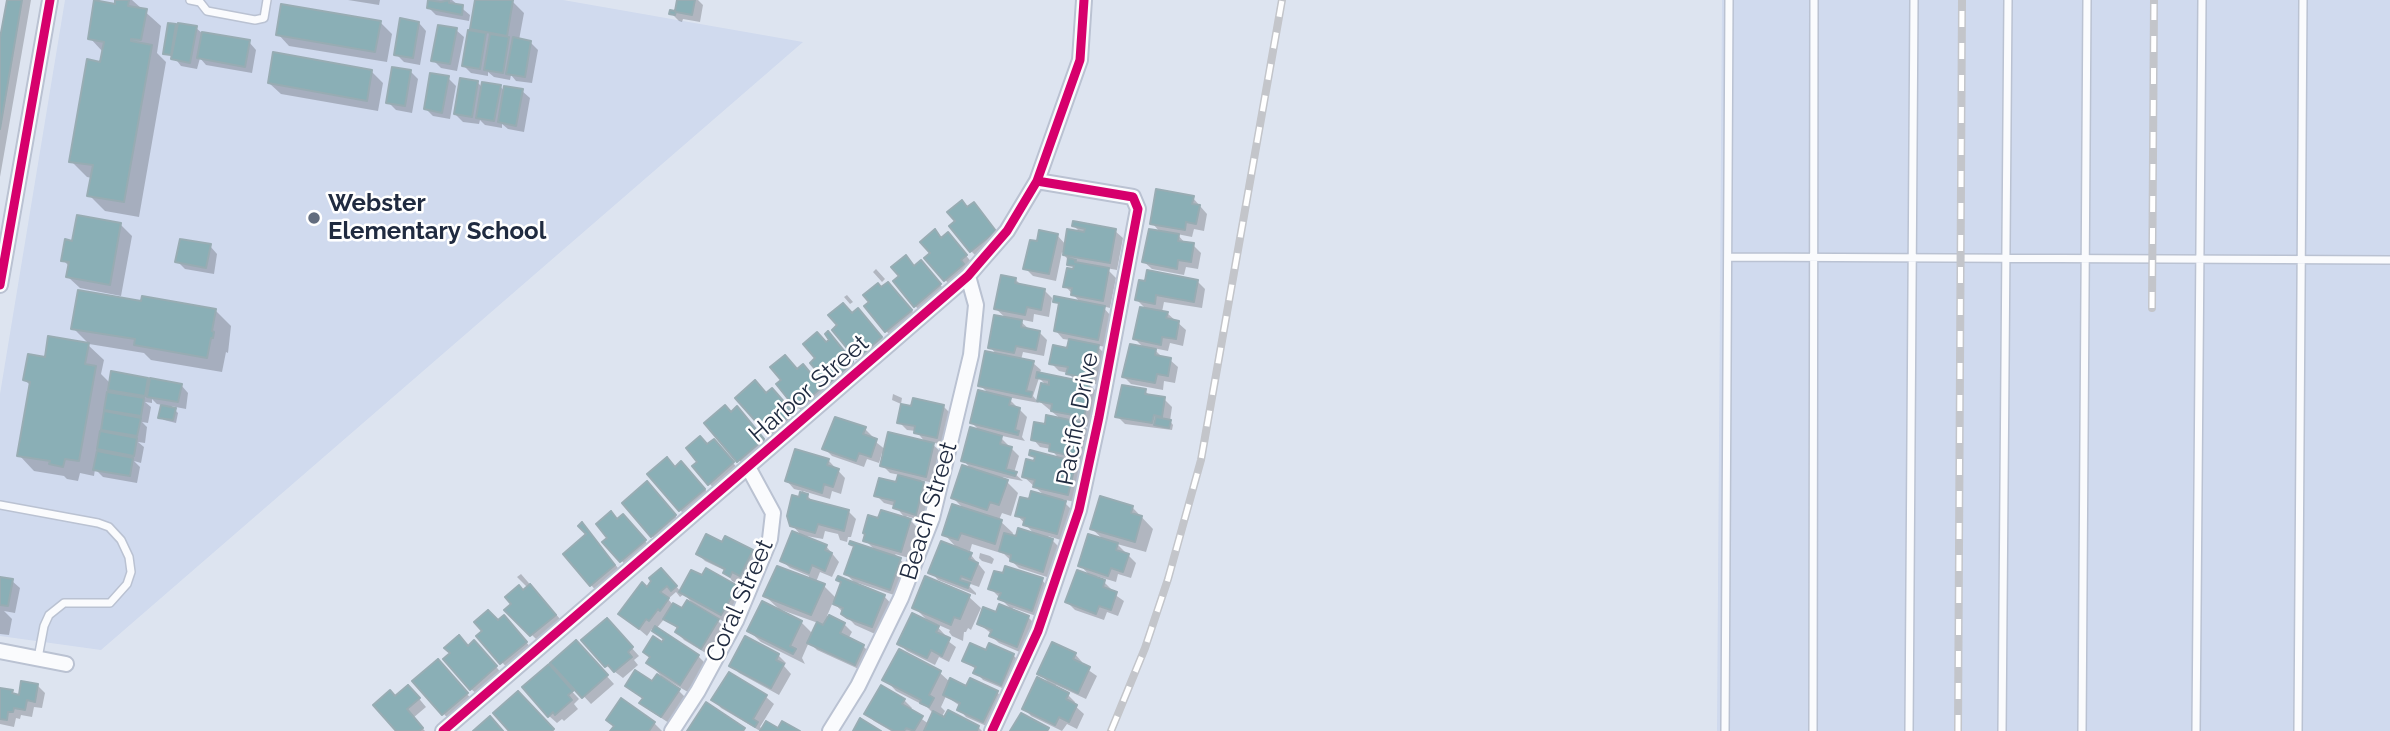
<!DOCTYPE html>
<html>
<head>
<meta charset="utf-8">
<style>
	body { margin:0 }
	canvas { display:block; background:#dde4f0 }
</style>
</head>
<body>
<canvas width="2390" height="731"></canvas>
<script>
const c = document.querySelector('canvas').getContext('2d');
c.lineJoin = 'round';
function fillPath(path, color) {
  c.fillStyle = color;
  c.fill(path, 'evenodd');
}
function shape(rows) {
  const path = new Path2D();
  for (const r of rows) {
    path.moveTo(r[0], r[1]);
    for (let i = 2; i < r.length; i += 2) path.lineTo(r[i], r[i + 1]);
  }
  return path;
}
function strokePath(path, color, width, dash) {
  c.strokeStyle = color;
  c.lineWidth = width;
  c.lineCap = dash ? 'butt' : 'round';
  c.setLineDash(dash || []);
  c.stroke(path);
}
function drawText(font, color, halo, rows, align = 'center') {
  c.font = font + ' Raleway,sans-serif';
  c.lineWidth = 5;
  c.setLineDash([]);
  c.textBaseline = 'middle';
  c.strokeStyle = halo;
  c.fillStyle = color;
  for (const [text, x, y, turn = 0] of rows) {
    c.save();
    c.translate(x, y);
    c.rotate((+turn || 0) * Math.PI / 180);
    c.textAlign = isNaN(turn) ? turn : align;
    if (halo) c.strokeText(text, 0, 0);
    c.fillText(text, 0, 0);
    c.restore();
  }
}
const built = shape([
	[65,0,563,0,803,42,101,650,0,636,0,394],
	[1722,0,2390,0,2390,731,1717,731]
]);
const shadow = shape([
	[8,0,31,0,0,177,0,48],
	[117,0,132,0,161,26,157,53,166,62,139,217,105,211,89,195,92,178,87,177,71,161,103,52,90,38,116,6],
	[348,0,380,0,379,5],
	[431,0,452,0,470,15,469,21,436,15,429,8],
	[477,0,512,1,524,13,519,40,530,42,538,50,532,83,516,81,511,75,510,80,494,77,488,72,488,76,471,73,464,66,476,33,472,28],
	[679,0,698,0,703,5,700,22,683,19,682,22,679,21,671,13,676,13],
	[380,22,392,34,387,62,289,46,278,34],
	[419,23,426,31,420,65,404,62,396,54],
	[175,26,179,29,196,28,202,33,249,42,256,50,252,73,206,65,200,58,197,69,181,66,174,57,165,53],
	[456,30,464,37,457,71,441,68,433,60],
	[371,71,383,83,378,111,281,94,269,83],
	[410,71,418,79,412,113,396,110,388,102],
	[448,78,456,86,450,119,433,116,426,109],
	[478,83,483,88,500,86,505,92,522,91,530,98,524,132,508,129,502,124,502,128,485,125,480,120,479,124,463,122,455,114],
	[1193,198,1207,214,1204,231,1194,229,1192,237,1177,234,1186,244,1193,245,1201,253,1198,269,1186,267,1184,275,1152,269,1144,262,1161,233,1152,223],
	[968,209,981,212,1002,239,978,258,971,251],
	[120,224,132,236,121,296,80,288,68,277,70,267,63,260],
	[1074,226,1115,231,1123,238,1117,270,1106,268,1116,278,1110,308,1102,306,1111,316,1105,347,1096,345,1105,354,1100,385,1088,383,1101,396,1095,428,1084,426,1091,432,1085,463,1072,461,1082,471,1075,502,1061,499,1072,510,1064,541,1048,536,1060,548,1050,578,1019,568,1004,554,972,544,970,551,958,549,944,534,965,510,953,498,973,471,963,460,982,433,972,423,989,394,980,385,998,356,990,347,1007,319,996,309,1015,279,1022,286,1044,290,1052,298,1049,317,1034,314,1033,322,1018,319,1030,330,1039,332,1047,340,1044,356,1023,352,1021,360,1033,363,1041,370,1039,375,1077,382,1068,373,1059,371,1051,363,1069,350,1070,340,1063,339,1056,331,1061,306,1055,301,1082,304,1065,286,1077,272,1062,252,1056,281,1033,276,1025,268,1038,243,1057,235,1066,245,1081,233],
	[1039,378,1047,386,1039,401,1062,420,1046,426,1033,439,1040,447,1051,449,1060,460,1031,454,1036,460,1036,463,1024,477,1046,497,1030,502,1017,515,1036,536,1012,537,1013,533,999,520,1002,513,1011,516,1018,493,1002,477,1023,481,1014,473,1019,456,998,435,1025,441,1022,437,1027,417,1007,397,1039,403,1033,396],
	[942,239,955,242,973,264,953,287,945,280],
	[210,246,217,254,214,274,185,269,177,261],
	[915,267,928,270,947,293,923,313,915,306],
	[876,269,885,279,882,282,873,272],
	[1197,281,1205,289,1202,308,1164,302,1162,312,1167,313,1186,330,1183,346,1170,343,1168,351,1153,348,1163,358,1170,360,1178,367,1175,383,1164,381,1163,390,1131,384,1124,377,1145,349,1135,339,1147,310,1137,300],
	[888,284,922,322,898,342,886,331,882,289],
	[847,295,853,302,850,304,844,297],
	[142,303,215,310,231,326,228,353,226,352,222,372,151,360,144,353,89,344,73,328],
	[853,315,869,322,892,349,869,369,858,358],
	[828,333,860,371,837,390,829,383,826,344,832,340],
	[88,345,104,360,101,374,111,384,147,379,151,384,181,385,188,393,186,409,171,406,178,413,176,423,164,420,160,417,162,405,157,404,152,399,152,403,145,402,151,407,148,423,142,422,147,427,145,443,138,442,144,447,141,463,134,461,140,467,137,483,103,477,95,469,94,476,80,473,78,481,67,479,64,476,34,471,19,455,31,386,25,380,46,359],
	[798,370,814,378,833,399,809,419,798,407],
	[1145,391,1151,397,1164,399,1172,407,1170,421,1173,425,1172,430,1125,424,1117,416],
	[893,394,902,398,901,404,892,400],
	[766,395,779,398,799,420,776,440,768,432],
	[943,406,951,414,944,445,930,442,941,452,934,483,920,480,931,491,923,521,906,516,918,528,909,558,895,554,907,567,897,596,858,583,857,585,846,574,855,548,851,544,876,551,865,540,879,520,907,520,895,506,884,503,876,495,897,485,900,475,890,473,882,465,885,453,882,453,879,463,867,459,864,467,832,456,824,448,865,429,873,437,872,439,886,450,926,443,916,431,907,430,899,422],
	[731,414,744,416,771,447,746,468,707,423],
	[707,446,721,449,740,471,716,491,709,483],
	[796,451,829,461,845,478,841,494,832,491,830,499,803,491,814,503,848,511,856,519,851,537,848,537,847,542,840,540,838,534,825,531,823,539,801,535,792,525,802,491,794,489,787,481],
	[675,468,693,475,715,501,691,521,680,510],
	[655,491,682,524,659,543,652,536],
	[1132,507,1153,529,1146,552,1117,544,1136,563,1131,578,1118,574,1116,582,1096,576,1095,579,1104,582,1112,590,1111,592,1124,601,1118,616,1107,612,1104,620,1075,610,1067,602,1092,578,1080,565,1104,540,1092,529],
	[618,521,630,524,652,549,629,569,605,542],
	[589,532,622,573,598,593,591,585],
	[722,545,752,551,760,559,748,582,740,579,738,584,732,581,726,571,705,561,698,554],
	[826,546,839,562,832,577,820,572,816,582,824,586,837,599,842,584,839,580,884,596,895,608,884,638,855,625,833,602,827,616,844,624,852,632,848,639,863,646,871,654,863,671,817,650,809,642,802,658,805,664,761,642,749,631,801,622,813,634,818,623,779,609,765,596,808,581,809,576,790,568,782,561],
	[980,553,990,556,994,559,992,564,982,561,979,558],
	[971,555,985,572,979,587,965,582,976,593,976,595,938,580,931,572],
	[521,574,567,627,543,646,507,610,528,588,517,577],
	[0,578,12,581,20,588,15,613,4,611,12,619,9,635,0,634],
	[669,578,681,592,737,587,748,599,733,626,713,616,725,628,709,655,684,640,677,632,678,629,665,618,656,629,698,656,710,668,693,695,662,677,649,663,664,641,652,629,647,636,621,614,647,589],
	[676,592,680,597,684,594,695,606,683,610,674,606,668,599],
	[1042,580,1049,588,1039,617,1013,608,1012,610,990,588],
	[969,597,981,608,971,630,968,628,966,632,964,632,963,641,952,636,949,632,950,630,934,623,945,635,944,638,956,647,949,662,939,657,935,665,907,651,899,644,929,622,914,607],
	[1028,617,1036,625,1024,654,999,643,991,636,992,634,979,624],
	[498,622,511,625,533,650,509,670,479,636],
	[614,628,639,656,634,660,638,665,623,678,606,665],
	[468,648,482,650,503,675,479,696,471,689],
	[583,650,614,684,591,704,553,663],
	[899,651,940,673,950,682,967,688,997,692,1004,700,991,728,966,717,959,709,960,706,946,696,941,707,945,711,941,718,978,727,982,731,891,731,874,721,866,714,904,700,912,708,910,711,929,724,934,714,927,707,896,691,885,679],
	[987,653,1013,655,1021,663,1009,691,983,680,976,672,977,670,964,660],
	[1075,654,1082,662,1081,665,1097,676,1086,699,1056,685,1054,688,1068,695,1075,702,1074,705,1084,714,1077,729,1067,724,1062,731,1031,716,1024,708,1052,686,1039,673],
	[778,655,786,663,784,666,791,674,779,695,739,673,731,665],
	[445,669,474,702,451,722,415,681],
	[556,674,579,699,574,704,578,709,564,721,562,719,557,723,549,716],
	[652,684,679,691,686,698,669,723,649,710,642,703,644,699,627,685],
	[37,685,45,693,42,708,34,707,32,717,21,715,20,719,16,718,14,727,0,724,0,690,12,692,20,697],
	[416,695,426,707,413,718,425,731,398,731,395,698],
	[766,697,774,704,760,727,763,730,797,731,760,731,721,708,714,700],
	[654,723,662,731,613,731]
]);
const building = shape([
	[7,0,22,0,0,129,0,38,7,0],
	[94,0,115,4,115,0,129,0,128,6,147,9,141,40,131,39,131,41,152,45,124,202,87,196,93,165,69,162,87,59,100,62,104,42,88,39,94,0],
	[428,0,441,2,449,0,449,3,463,5,462,15,427,8,428,0],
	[475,0,513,0,507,36,470,29,475,0],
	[677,0,695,0,692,15,676,12,675,15,669,14,670,10,675,11,677,0],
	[281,4,381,21,375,52,276,35,281,4],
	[400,18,419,22,413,58,394,55,400,18],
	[168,23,176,24,171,55,163,54,168,23],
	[178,23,197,26,190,63,171,59,178,23],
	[438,25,457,28,450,64,431,61,438,25],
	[468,30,486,33,480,69,462,66,468,30],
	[202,32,250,40,245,67,197,58,202,32],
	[490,34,509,37,503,73,484,70,490,34],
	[513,37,531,41,525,77,506,74,513,37],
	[273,52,372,70,367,101,268,83,273,52],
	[392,67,411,70,405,106,386,103,392,67],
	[430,73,449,76,442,113,424,109,430,73],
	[460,78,478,81,472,117,454,114,460,78],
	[482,82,501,85,494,121,476,118,482,82],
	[504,86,523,89,516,126,498,122,504,86],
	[1156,189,1194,196,1192,204,1200,205,1196,224,1186,222,1185,230,1150,224,1156,189],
	[962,200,967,207,974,202,996,231,970,252,949,226,955,221,947,212,962,200],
	[77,215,121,223,110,285,66,277,69,262,61,261,65,239,72,241,77,215],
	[1073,221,1116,229,1110,263,1063,255,1067,229,1084,232,1085,229,1072,226,1073,221],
	[935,229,941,238,948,232,967,255,961,260,964,264,944,281,924,258,930,253,920,242,935,229],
	[1149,229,1179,234,1178,241,1194,243,1191,262,1178,260,1177,269,1142,262,1149,229],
	[1039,230,1058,234,1049,274,1023,269,1030,240,1037,241,1039,230],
	[180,239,211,244,206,268,175,262,180,239],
	[906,255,914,266,921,260,941,284,914,307,893,281,899,276,891,267,906,255],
	[1068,258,1076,260,1075,262,1109,268,1103,301,1071,295,1072,288,1063,287,1067,268,1073,269,1074,266,1067,265,1068,258],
	[1147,270,1198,280,1194,302,1156,295,1155,304,1135,300,1139,280,1145,281,1147,270],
	[1001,275,1016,278,1015,283,1045,289,1041,310,1027,307,1025,315,994,309,1001,275],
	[888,282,912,310,885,332,864,306,869,302,863,295,878,283,881,287,888,282],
	[78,290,141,301,142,296,216,309,212,331,214,332,213,338,211,338,207,358,134,345,135,339,71,329,78,290],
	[1054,296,1105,306,1098,340,1054,331,1059,303,1053,302,1054,296],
	[843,303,852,313,858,308,882,337,856,359,832,330,837,325,828,315,843,303],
	[1140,307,1168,312,1166,318,1179,321,1176,339,1162,337,1161,345,1133,339,1140,307],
	[994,315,1022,320,1021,327,1040,331,1036,350,1016,346,1014,353,988,348,994,315],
	[828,331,853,362,828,384,810,363,815,358,803,344,817,332,826,342,829,340,825,334,828,331],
	[48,336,89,343,85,364,96,366,79,461,65,459,63,467,49,464,50,461,17,456,30,382,23,380,28,354,45,357,48,336],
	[1069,339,1099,345,1092,379,1066,374,1068,367,1049,364,1053,345,1067,348,1069,339],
	[1130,344,1156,349,1155,355,1171,358,1168,376,1157,374,1155,383,1122,377,1130,344],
	[985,351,1034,361,1026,391,1032,392,1031,397,978,386,985,351],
	[785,355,797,369,803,364,822,387,796,409,776,384,781,380,770,367,785,355],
	[111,371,148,378,145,396,108,390,111,371],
	[1037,372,1090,383,1084,417,1051,411,1052,404,1037,401,1041,383,1049,385,1049,380,1036,378,1037,372],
	[150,378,182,384,178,402,147,397,150,378],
	[755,380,766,393,772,388,793,412,767,434,735,398,755,380],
	[1122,385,1146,389,1145,394,1165,397,1162,417,1154,415,1152,423,1115,417,1122,385],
	[978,390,1011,398,1009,405,1020,408,1015,430,1019,431,1018,435,970,423,978,390],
	[107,392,144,398,141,416,104,410,107,392],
	[913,398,944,405,937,438,914,433,915,426,897,423,901,404,911,406,913,398],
	[161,405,176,408,173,420,158,418,161,405],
	[725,405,731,412,737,406,764,439,737,462,704,423,725,405],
	[104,411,141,418,137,436,101,430,104,411],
	[1046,415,1084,423,1077,457,1049,451,1050,444,1031,440,1034,422,1045,424,1046,415],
	[835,417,866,427,863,434,877,439,871,457,859,453,856,461,822,449,835,417],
	[1156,417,1171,420,1169,428,1154,425,1156,417],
	[970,427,1002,436,1000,444,1012,447,1006,469,1017,472,1015,476,961,461,970,427],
	[100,431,137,438,134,456,97,449,100,431],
	[888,432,934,443,926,477,880,466,888,432],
	[700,436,707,444,714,439,734,462,708,485,692,466,697,462,686,448,700,436],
	[795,449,829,459,827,465,839,469,833,487,824,484,822,493,785,481,795,449],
	[1030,450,1076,462,1068,495,1033,487,1035,480,1022,477,1026,459,1034,461,1035,457,1029,455,1030,450],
	[97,451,133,458,130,476,93,470,97,451],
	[667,457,675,467,681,461,705,489,679,511,647,474,667,457],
	[962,465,1008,480,999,505,990,502,987,510,951,498,962,465],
	[898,475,924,482,916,515,893,508,895,501,874,496,879,478,896,482,898,475],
	[647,481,676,515,651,537,622,503,647,481],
	[1031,491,1066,501,1057,534,1023,525,1025,518,1015,516,1020,497,1029,499,1031,491],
	[800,492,808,494,807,499,849,510,844,531,818,524,815,533,790,526,787,516,792,495,799,497,800,492],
	[1100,496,1133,506,1131,513,1142,516,1135,542,1090,529,1100,496],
	[952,504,1002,520,995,544,961,533,958,540,942,535,952,504],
	[881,510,911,519,901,552,863,541,865,534,863,533,868,515,878,518,881,510],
	[611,511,617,519,623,514,646,540,620,562,602,542,607,538,596,524,611,511],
	[582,522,615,565,590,586,563,554,586,534,578,526,582,522],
	[1018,528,1053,539,1043,572,1010,561,1011,555,999,551,1004,533,1016,536,1018,528],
	[792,531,827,545,825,550,832,553,825,571,812,565,809,573,780,561,792,531],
	[706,534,722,542,725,536,753,550,740,576,732,572,730,577,723,573,725,569,696,554,706,534],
	[1088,534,1118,543,1116,550,1129,554,1123,572,1111,568,1108,576,1078,566,1088,534],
	[850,541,901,558,890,590,844,574,854,546,849,544,850,541],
	[941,541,972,553,969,559,978,563,971,580,961,576,960,580,970,583,968,588,928,573,941,541],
	[777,566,825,584,811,615,763,596,777,566],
	[1005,566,1043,578,1032,611,998,599,1001,593,988,589,994,571,1003,573,1005,566],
	[661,568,677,586,671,591,667,586,660,592,669,598,660,611,658,609,649,621,646,619,639,629,618,614,642,582,647,587,651,581,649,578,661,568],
	[706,568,738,586,721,615,679,592,691,570,702,575,706,568],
	[1077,570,1105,580,1103,587,1117,592,1111,610,1099,606,1096,614,1065,602,1077,570],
	[838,576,885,595,872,627,847,618,841,614,843,608,833,604,841,582,836,580,838,576],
	[925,576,970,595,960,619,954,617,951,625,912,608,925,576],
	[0,577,13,579,8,606,0,605,0,577],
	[530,584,556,615,530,636,504,610,511,604,505,597,519,585,523,590,530,584],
	[687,600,719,619,701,649,675,632,678,627,663,619,673,603,682,608,687,600],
	[762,601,802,621,790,646,796,649,793,654,747,631,762,601],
	[999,604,1029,616,1017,647,989,636,992,630,977,624,983,607,996,612,999,604],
	[488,610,498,620,504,615,527,642,500,664,476,636,482,631,474,622,488,610],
	[912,613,939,626,936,632,950,638,942,656,931,650,927,658,897,644,912,613],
	[829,615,845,623,840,633,864,645,855,665,807,643,817,622,823,625,829,615],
	[607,618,633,647,628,652,632,657,614,672,608,665,605,667,581,640,607,618],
	[655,626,699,655,680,685,646,663,650,657,643,652,653,636,662,642,664,639,652,631,655,626],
	[459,635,468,646,474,640,497,666,470,690,443,659,450,653,444,648,459,635],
	[745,636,779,654,776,660,784,664,771,688,729,666,745,636],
	[576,640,608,675,582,698,550,663,576,640],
	[1052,642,1076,653,1073,659,1090,667,1078,693,1037,674,1052,642],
	[970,643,986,650,989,643,1014,654,1001,685,973,673,976,667,962,661,970,643],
	[899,649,941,671,929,695,934,698,929,707,920,703,921,700,882,680,899,649],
	[438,659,468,693,442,715,412,681,438,659],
	[549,664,573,691,568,695,572,700,555,715,553,712,548,717,522,687,549,664],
	[635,670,652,681,657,674,680,689,661,717,639,703,643,698,625,686,635,670],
	[729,672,767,695,753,719,758,722,755,727,711,700,729,672],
	[1037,677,1069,693,1066,699,1077,705,1069,722,1059,717,1055,725,1022,709,1037,677],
	[950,678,966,686,970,678,998,691,983,722,957,710,960,703,943,695,950,678],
	[21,681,38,684,35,702,27,700,25,710,14,708,13,712,8,712,7,720,0,719,0,688,13,690,12,693,19,695,21,681],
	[408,685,420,698,407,709,423,728,419,731,396,731,373,705,390,690,395,696,408,685],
	[881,685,905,699,902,704,923,716,914,731,906,728,904,731,894,731,864,714,881,685],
	[518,691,554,729,552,731,509,731,493,713,518,691],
	[621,698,655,722,649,731,610,731,614,726,606,720,621,698],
	[706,702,745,728,743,731,687,731,706,702],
	[948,710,979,726,977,731,924,731,933,711,944,717,948,710],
	[1021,713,1049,728,1047,731,1010,731,1021,713],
	[490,716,503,731,473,731,490,716],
	[860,718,881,731,853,731,860,718],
	[766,721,778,728,782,721,800,731,760,731,766,721]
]);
const lane = shape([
	[190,0,200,2,207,11,255,20,264,18,267,0],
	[1728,257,2390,260],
	[0,505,98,523,109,527,121,540,129,557,131,572,127,584,110,603,64,603,49,615,44,626,38,658],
	[1725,731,1729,0],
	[1813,731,1814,0],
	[1909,731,1914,0],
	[2002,731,2008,0],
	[2082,731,2087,0],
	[2196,731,2202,0],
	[2298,731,2303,0]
]);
const street = shape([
	[0,285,50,0],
	[0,651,66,664],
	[443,731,968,276,980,262,1007,231,1037,181,1080,60,1084,0],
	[672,731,698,691,736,621,770,539,773,513,748,467],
	[830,731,858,686,901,598,932,518,971,355,976,305,968,276],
	[992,731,1038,631,1079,510,1099,417,1138,209,1133,197,1037,181]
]);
const rail = shape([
	[2152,308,2154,0],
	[1111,731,1145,648,1168,579,1201,460,1282,0],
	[1958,731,1962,0]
]);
const cycleway = shape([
	[0,285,50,0],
	[443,731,968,276,980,262,1007,231,1037,181,1080,60,1084,0],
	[992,731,1038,631,1079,510,1099,417,1138,209,1133,197,1037,181]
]);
const markers = [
	[314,218,7,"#626c7e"]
];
const poiNames = [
	["Webster",328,204],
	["Elementary School",328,232]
];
const streetNames = [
	["Harbor Street",809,389,-41],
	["Pacific Drive",1078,419,-79],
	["Beach Street",929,511,-73],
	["Coral Street",740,601,-66]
];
fillPath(built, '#d0daee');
fillPath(shadow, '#0003');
fillPath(building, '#8aafb6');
strokePath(building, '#98acb3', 2);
strokePath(lane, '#bac2d2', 10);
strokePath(street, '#bac2d2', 18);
strokePath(lane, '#fafbfd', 7);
strokePath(street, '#fafbfd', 14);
strokePath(rail, '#c3c5ca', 8);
strokePath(rail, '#fff', 5, [16]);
strokePath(cycleway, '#d6006c', 9);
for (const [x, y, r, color] of markers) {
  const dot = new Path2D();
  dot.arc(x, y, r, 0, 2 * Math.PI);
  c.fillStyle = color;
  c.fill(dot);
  strokePath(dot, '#fff', 2.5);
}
drawText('bold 24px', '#202b40', '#fff', poiNames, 'left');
drawText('24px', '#202b40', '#fff', streetNames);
</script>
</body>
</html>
